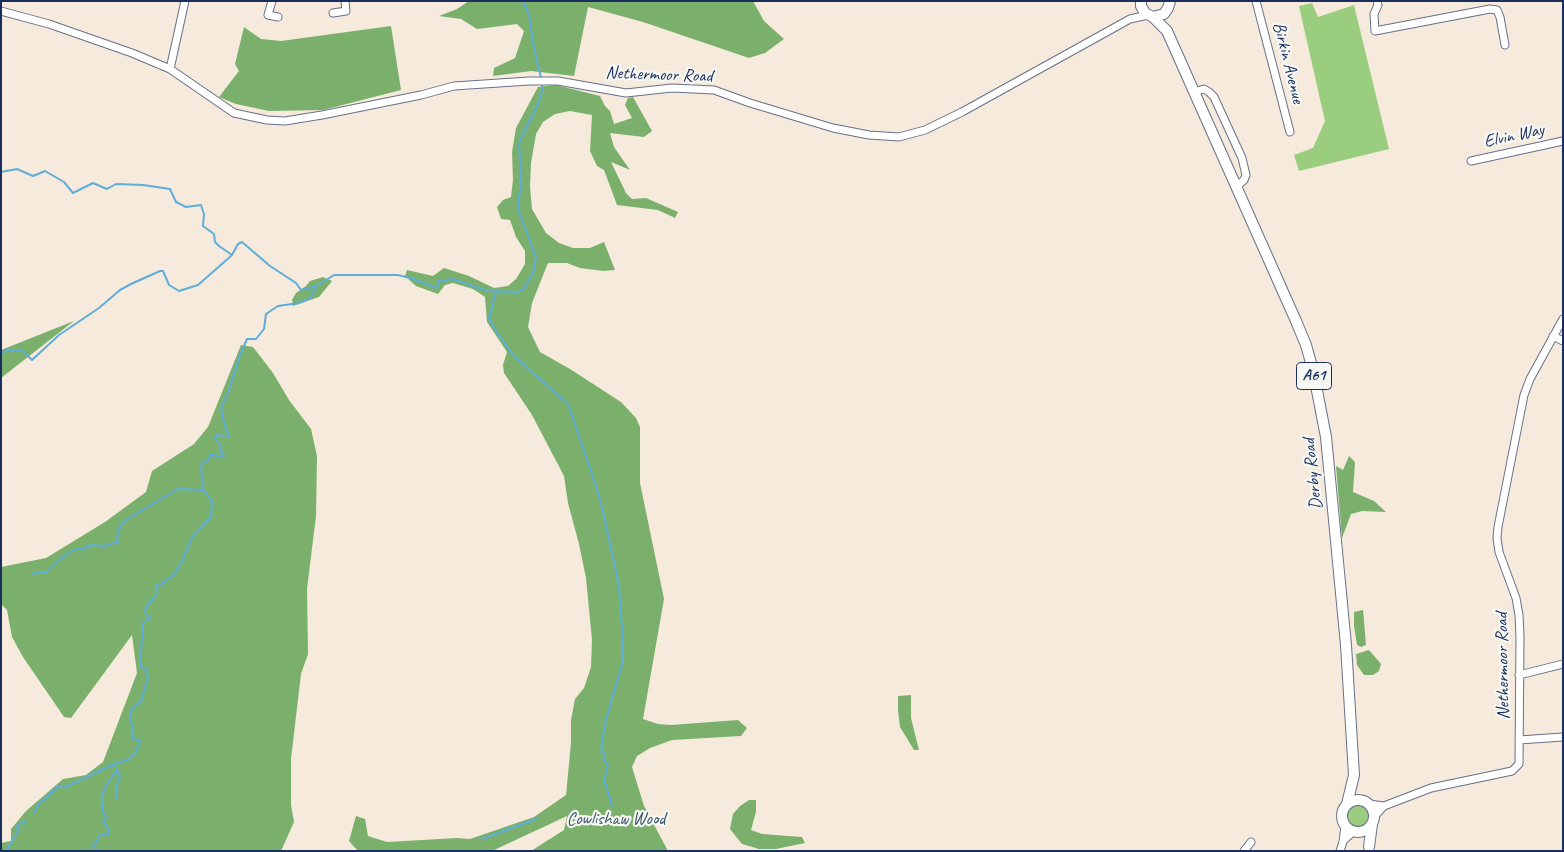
<!DOCTYPE html>
<html>
<head>
<meta charset="utf-8">
<style>
	body { margin:0 }
	#map { position:relative; width:1564px; height:852px; overflow:hidden; background:#f5eadb; font-family:Caveat,sans-serif }
	canvas { display:block }
	.frame { position:absolute; inset:0; border:2px solid #1b2f5e; pointer-events:none }
</style>
</head>
<body>
<div id="map">
<canvas width="1564" height="852"></canvas>
<div class="frame"></div>
</div>
<script>
const c = document.querySelector('canvas').getContext('2d');
c.lineJoin = 'round';
function fillPath(path, color) {
  c.fillStyle = color;
  c.fill(path, 'evenodd');
}
function shape(rows) {
  const path = new Path2D();
  for (const r of rows) {
    if (r.length === 3) {
      path.moveTo(r[0] + r[2], r[1]);
      path.arc(r[0], r[1], r[2], 0, 2 * Math.PI);
      continue;
    }
    path.moveTo(r[0], r[1]);
    for (let i = 2; i < r.length; i += 2) path.lineTo(r[i], r[i + 1]);
  }
  return path;
}
function strokePath(path, color, width, dash) {
  c.strokeStyle = color;
  c.lineWidth = width;
  c.lineCap = dash ? 'butt' : 'round';
  c.setLineDash(dash || []);
  c.stroke(path);
}
function drawText(font, color, halo, rows, align = 'center') {
  c.font = font + ' Caveat,sans-serif';
  c.lineWidth = 4.5;
  c.setLineDash([]);
  c.textBaseline = 'middle';
  c.strokeStyle = halo;
  c.fillStyle = color;
  for (const [text, x, y, turn = 0] of rows) {
    c.save();
    c.translate(x, y);
    c.rotate((+turn || 0) * Math.PI / 180);
    c.textAlign = isNaN(turn) ? turn : align;
    if (halo) c.strokeText(text, 0, 0);
    c.fillText(text, 0, 0);
    c.restore();
  }
}
const green = shape([
	[1312,3,1318,17,1354,5,1389,149,1299,171,1294,155,1313,148,1325,121,1299,6],
	[1358,816,12]
]);
const forest = shape([
	[469,1,753,1,764,21,784,39,765,53,749,58,643,22,588,7,574,76,531,71,493,76,494,68,515,58,524,31,517,24,477,29,461,19,439,16,457,9],
	[391,26,401,90,323,110,269,111,236,104,219,97,239,71,235,64,244,27,261,39,281,41],
	[556,85,600,96,605,106,610,111,614,124,632,118,625,105,628,98,633,97,652,131,644,137,610,133,614,147,630,170,611,162,626,193,632,199,646,198,678,212,675,218,658,210,617,205,604,170,597,166,590,151,592,115,570,111,555,114,543,122,536,134,531,163,530,187,532,209,546,233,559,243,573,248,590,248,604,242,615,270,603,271,580,268,567,263,548,263,532,303,528,327,540,352,570,369,621,402,636,418,640,427,640,483,664,599,643,719,658,724,671,725,738,720,747,728,741,736,672,740,650,748,637,756,632,767,644,806,668,851,531,851,564,830,567,816,492,851,358,851,349,841,356,816,365,819,368,836,387,842,457,838,470,839,534,817,566,795,571,743,571,720,575,699,584,688,591,667,592,640,586,578,579,544,568,503,564,476,532,415,504,373,503,365,507,352,487,322,485,297,473,289,453,283,445,285,438,294,416,286,405,276,407,270,433,276,444,268,469,276,494,288,508,286,516,279,525,264,525,251,516,237,510,220,501,219,497,207,503,200,511,197,513,180,512,152,516,128,538,87],
	[323,277,332,281,319,297,293,306,292,300,296,293,306,286,310,281],
	[74,321,1,378,1,350],
	[241,345,253,347,273,373,289,400,311,429,317,456,316,516,307,589,308,654,301,674,291,759,291,805,294,822,281,851,1,851,1,843,11,841,11,829,26,811,63,779,86,775,103,762,137,673,132,635,71,718,64,717,23,657,12,637,7,610,1,604,1,567,46,558,105,522,146,492,152,471,194,444,208,427],
	[1349,456,1355,462,1353,492,1374,501,1386,512,1362,511,1351,514,1342,538,1336,466,1343,470],
	[1363,610,1366,645,1361,647,1357,645,1354,626,1354,612],
	[1369,650,1381,664,1379,671,1373,675,1364,675,1357,665,1356,654],
	[911,695,911,718,919,750,914,750,900,727,898,710,898,696],
	[749,800,756,800,756,812,751,830,762,834,802,837,805,843,776,849,759,849,742,844,730,829,733,814,740,806]
]);
const stream = shape([
	[523,1,529,15,533,43,541,78],
	[1,172,17,169,33,176,45,171,64,182,73,193,93,183,107,189,116,184,143,185,170,189,176,202,186,207,201,205,204,214,203,226,214,234,215,242,219,246,232,255,238,244,242,242,270,266,296,283,301,290,317,286,334,275,398,275,414,279,437,288,439,281,453,279,488,291,518,292,523,290,533,273,536,257,518,209,521,179,519,144,522,136,539,102,542,91,542,83],
	[496,292,489,318,492,325,513,355,568,404,596,486,603,511,619,586,623,640,623,661,606,719,601,748,605,756,604,760,608,766,604,779,612,806],
	[1,354,6,350,22,350,32,360,59,335,99,308,120,290,131,284,160,271,163,271,169,285,179,291,198,285,231,256],
	[32,574,38,572,47,572,58,561,73,550,85,548,91,545,104,546,118,542,117,537,120,527,124,521,178,489,203,490],
	[117,799,116,790,120,776,114,764,130,759,132,755,135,754,140,741,132,738,132,726,130,715,132,709,141,701,148,677,146,669,140,666,143,623,150,618,145,613,146,607,156,595,157,585,161,585,166,580,173,576,180,565,193,536,211,517,212,501,203,490,201,467,203,462,208,461,211,454,221,457,224,455,221,452,220,444,215,439,216,435,228,436,229,434,225,427,221,409,226,396,228,393,240,355,247,339,256,339,264,329,266,314,278,306,299,303,310,298,317,286],
	[34,813,40,802,43,801,57,787,65,787,114,764],
	[482,839,536,819],
	[6,851,18,831,17,827,21,823,27,821],
	[97,851,93,844,96,843,100,835,108,835,109,830,103,820,107,817,103,812,102,795,106,786,114,773,117,772]
]);
const minor = shape([
	[272,1,268,15,278,17],
	[1256,1,1290,132],
	[1377,1,1378,5,1374,14,1375,31,1490,9,1497,10,1500,17,1505,45],
	[1,11,49,24,132,53,170,69,234,113,267,120,285,121,322,115,421,95,454,86,529,81,558,81,626,93,672,88,714,90,750,103,833,128,869,135,899,137,925,130,962,112,1130,19,1148,15],
	[333,13,346,11,345,1],
	[170,69,185,1],
	[1194,92,1204,89,1209,92,1214,97,1242,158,1246,175,1244,180,1237,186],
	[1471,161,1563,141],
	[1553,336,1563,341],
	[1519,675,1563,664],
	[1519,740,1563,737],
	[1369,804,1384,806],
	[1374,817,1384,806,1431,788,1512,771,1519,764,1520,637,1519,615,1516,598,1499,552,1497,538,1498,527,1524,395,1530,379,1563,319],
	[1343,841,1353,832],
	[1244,851,1251,842],
	[1340,851,1343,842,1345,826]
]);
const highway = shape([
	[1141,1,1141,6,1145,13,1153,17,1167,31,1296,321,1306,345,1313,370,1326,437,1346,645,1354,775,1347,804],
	[1153,17,1164,14,1168,8,1170,1],
	[1358,816,16],
	[1369,847,1372,824]
]);
const shields = [
	[1314,376,35]
];
const shieldNames = [
	["A61",1314,376]
];
const streetNames = [
	["Birkin Avenue",1288,63,76],
	["Nethermoor Road",659,75,2],
	["Elvin Way",1514,136,-12],
	["Derby Road",1313,474,-96],
	["Nethermoor Road",1503,666,-91]
];
const parkNames = [
	["Cowlishaw Wood",616,819]
];
fillPath(green, '#9acd7d');
fillPath(forest, '#7bb06c');
strokePath(stream, '#5fadd9', 2);
strokePath(minor, '#67708a', 9);
strokePath(highway, '#67708a', 12);
strokePath(minor, '#fff', 7);
strokePath(highway, '#fff', 10);
for (const [x, y, w] of shields) {
  const box = new Path2D();
  box.roundRect(x - w / 2, y - 13.5, w, 27, 4);
  c.fillStyle = '#f6f6f2';
  c.fill(box);
  strokePath(box, '#1b2f5e', 1);
}
drawText('bold 16px', '#1b2f5e', null, shieldNames);
drawText('18px', '#1b2f5e', '#f6f6f2', streetNames);
drawText('18px', '#3b5666', '#f6f6f2', parkNames);
</script>
</body>
</html>
